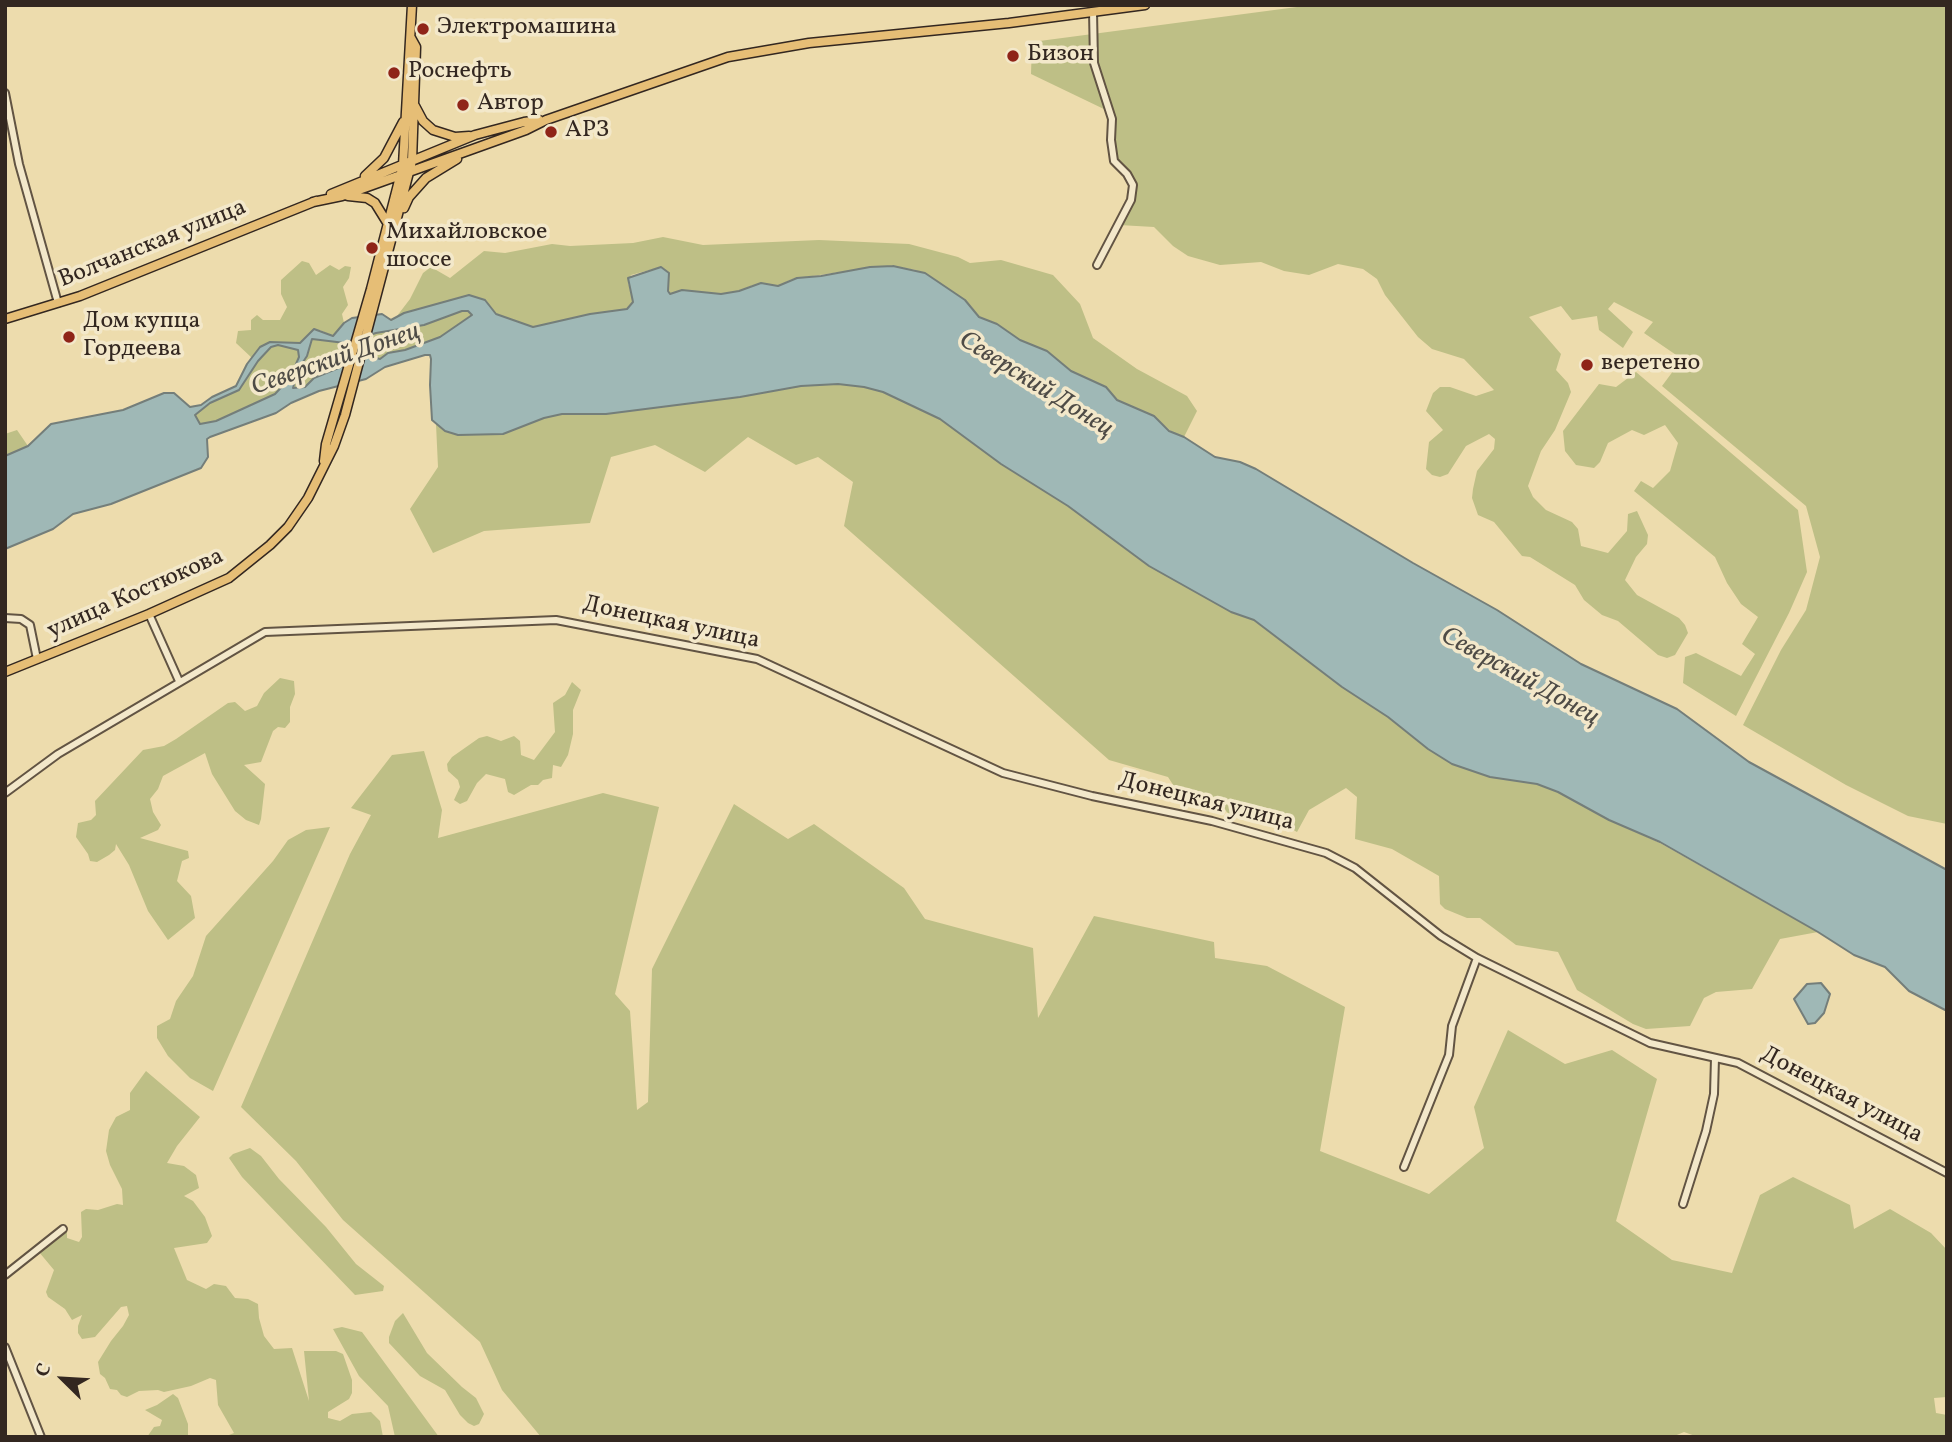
<!DOCTYPE html>
<html>
<head>
<meta charset="utf-8">
<style>
	body { margin:0 }
	#map { position:relative; width:1952px; height:1442px; overflow:hidden; background:#eddcad; font-family:Vollkorn,serif }
	canvas { display:block }
	.frame { position:absolute; inset:0; border:7px solid #332720; pointer-events:none }
	.north { position:absolute; left:28px; top:1344px; width:70px; height:70px; -webkit-text-stroke:5px #f3e8ca; paint-order:stroke; rotate:294deg; font-size:19px; font-weight:700; line-height:28px; text-align:center; color:#332720 }
	.north::after { content:''; display:block; margin:auto; width:24px; height:32px; background:#332720; clip-path:polygon(50% 0,100% 100%,50% 72%,0 100%) }
</style>
</head>
<body>
<div id="map">
<canvas width="1952" height="1442"></canvas>
<div class="frame"></div>
<div class="north">С</div>
</div>
<script>
const c = document.querySelector('canvas').getContext('2d');
c.lineJoin = 'round';
function fillPath(path, color) {
  c.fillStyle = color;
  c.fill(path, 'evenodd');
}
function shape(rows) {
  const path = new Path2D();
  for (const r of rows) {
    path.moveTo(r[0], r[1]);
    for (let i = 2; i < r.length; i += 2) path.lineTo(r[i], r[i + 1]);
  }
  return path;
}
function strokePath(path, color, width, dash) {
  c.strokeStyle = color;
  c.lineWidth = width;
  c.lineCap = dash ? 'butt' : 'round';
  c.setLineDash(dash || []);
  c.stroke(path);
}
function drawText(font, color, halo, rows, align = 'center') {
  c.font = font + ' Vollkorn,serif';
  c.lineWidth = 7;
  c.setLineDash([]);
  c.textBaseline = 'middle';
  c.strokeStyle = halo;
  c.fillStyle = color;
  for (const [text, x, y, turn = 0] of rows) {
    c.save();
    c.translate(x, y);
    c.rotate((+turn || 0) * Math.PI / 180);
    c.textAlign = isNaN(turn) ? turn : align;
    if (halo) c.strokeText(text, 0, 0);
    c.fillText(text, 0, 0);
    c.restore();
  }
}
const green = shape([
	[1312,5,1947,5,1947,824,1908,816,1846,785,1743,725,1781,650,1806,610,1820,557,1806,506,1662,386,1682,359,1644,333,1653,322,1614,302,1608,309,1633,332,1623,348,1599,330,1597,316,1572,320,1561,306,1529,317,1561,354,1556,370,1568,383,1571,392,1555,430,1541,451,1528,486,1533,497,1546,510,1572,522,1578,529,1581,546,1608,553,1627,531,1628,514,1637,511,1648,535,1647,544,1636,557,1625,580,1637,595,1679,618,1685,625,1688,633,1675,655,1667,658,1658,655,1618,621,1602,615,1584,600,1575,585,1530,557,1522,556,1494,522,1478,515,1472,498,1473,489,1477,471,1494,449,1495,439,1489,434,1466,446,1448,474,1440,477,1432,475,1426,469,1429,442,1443,430,1426,411,1433,393,1440,387,1450,387,1476,396,1494,390,1464,359,1432,349,1418,337,1385,295,1377,279,1363,269,1338,264,1309,275,1284,271,1261,262,1220,265,1188,256,1173,246,1154,227,1119,225,1123,218,1133,185,1114,161,1112,119,1108,111,1031,74,1032,42],
	[663,237,703,245,819,240,909,244,958,257,970,263,1001,260,1053,275,1080,304,1093,338,1137,369,1187,396,1197,411,1184,437,1173,433,1154,416,1117,400,1106,387,1071,371,1047,351,1020,340,1003,328,979,317,971,306,916,270,893,266,881,266,792,279,778,286,753,285,739,291,721,294,682,290,670,294,661,267,631,275,628,282,633,302,627,310,590,314,533,327,496,314,461,297,444,304,397,316,410,299,423,273,431,267,450,278,484,251,505,253,552,244,570,246,633,243],
	[302,261,309,263,316,275,330,265,339,270,345,266,351,267,349,278,343,287,348,305,342,314,344,323,333,336,320,330,297,344,270,342,260,347,252,358,236,343,238,331,251,330,251,320,257,315,263,320,280,320,287,307,281,294,281,280],
	[462,311,468,311,472,315,440,337,405,350,385,355,380,359,368,356,314,378,305,387,294,388,299,368,312,339,345,343,376,333,416,327],
	[278,345,298,350,299,357,290,378,275,394,216,421,200,424,195,415,210,403,239,390,258,361,271,347],
	[1636,372,1798,510,1807,572,1789,613,1736,716,1683,683,1685,657,1696,653,1741,676,1755,654,1742,644,1758,617,1741,604,1727,583,1715,557,1634,491,1641,481,1653,488,1670,471,1678,443,1665,425,1644,435,1632,430,1608,443,1600,462,1594,468,1576,465,1565,451,1563,431,1599,384,1616,387],
	[838,384,864,387,883,392,940,419,1001,464,1068,506,1149,566,1231,612,1254,620,1342,687,1388,717,1428,749,1452,764,1490,777,1537,784,1558,792,1609,820,1660,843,1818,932,1780,939,1752,989,1716,992,1704,998,1690,1026,1646,1029,1633,1024,1577,990,1558,952,1516,945,1480,918,1467,918,1445,909,1440,904,1439,876,1392,849,1355,839,1357,797,1346,788,1309,810,1297,832,1258,810,1231,816,1218,803,1183,800,1168,777,1109,760,844,526,853,482,818,457,796,465,748,437,705,472,655,445,611,457,590,523,484,531,433,553,410,509,438,467,436,424,445,431,458,435,503,434,544,418,562,414,606,414,740,397,801,386],
	[17,430,28,446,5,456,5,434],
	[280,678,294,681,295,694,290,707,290,722,285,728,278,727,273,731,261,762,244,765,265,784,261,819,259,825,246,820,235,811,212,774,205,753,163,776,158,789,150,799,153,812,161,825,158,830,140,838,188,851,189,858,182,861,177,881,191,896,195,918,168,940,148,911,129,865,116,844,115,850,109,855,97,862,90,861,88,854,76,837,78,823,91,820,96,815,95,801,143,750,164,746,176,739,228,703,235,702,245,711,257,706,264,693],
	[572,682,581,690,573,710,573,734,568,755,561,767,553,765,552,778,543,780,538,785,531,785,514,795,508,792,505,779,486,774,477,783,467,801,460,804,454,800,460,787,458,780,448,771,447,764,452,757,479,738,487,736,501,741,514,736,520,741,521,755,534,760,555,732,553,703,565,695],
	[424,751,442,810,438,838,603,793,659,807,615,994,630,1011,637,1110,648,1102,652,969,734,804,788,839,814,824,904,888,925,919,1033,948,1038,1018,1094,916,1214,942,1215,958,1267,966,1345,1007,1320,1151,1429,1194,1484,1148,1474,1107,1508,1030,1565,1064,1612,1050,1657,1079,1616,1221,1672,1260,1732,1273,1760,1195,1793,1177,1850,1205,1854,1229,1890,1209,1931,1233,1947,1250,1947,1397,1934,1398,1936,1413,1947,1415,1947,1437,1698,1437,1684,1432,1672,1437,541,1437,502,1390,480,1342,343,1220,296,1161,241,1107,350,854,371,815,351,808,392,755],
	[330,827,213,1091,190,1078,168,1056,157,1038,157,1026,170,1019,176,1001,193,976,206,936,273,861,288,840,306,830],
	[146,1071,200,1117,177,1146,167,1163,184,1166,196,1175,199,1188,184,1196,193,1201,205,1217,212,1236,207,1243,174,1248,187,1280,206,1289,214,1284,226,1286,235,1298,248,1299,258,1304,259,1318,264,1336,274,1349,292,1348,309,1401,304,1351,336,1351,343,1354,352,1380,352,1393,349,1399,328,1412,328,1418,340,1421,352,1414,371,1412,380,1421,383,1437,224,1437,234,1433,218,1405,216,1380,210,1378,191,1386,164,1392,158,1390,139,1391,127,1397,121,1395,117,1390,110,1389,105,1378,100,1374,98,1362,111,1341,123,1326,129,1315,127,1306,121,1307,95,1337,82,1339,78,1333,78,1326,82,1315,72,1320,65,1309,48,1297,46,1292,54,1270,39,1252,67,1228,67,1238,79,1242,82,1237,81,1212,86,1209,98,1210,117,1204,123,1205,122,1189,110,1165,106,1151,109,1130,116,1117,130,1110,130,1093],
	[250,1148,261,1156,279,1179,326,1227,356,1264,384,1286,383,1291,355,1295,242,1177,229,1158,233,1154],
	[403,1313,427,1353,462,1387,476,1398,484,1414,479,1424,474,1426,468,1423,460,1415,445,1390,420,1376,389,1343,389,1337,395,1321],
	[342,1327,362,1332,439,1437,395,1437,388,1406,359,1376,333,1329],
	[173,1394,178,1398,188,1424,188,1437,147,1437,154,1427,160,1426,162,1420,145,1410,157,1405]
]);
const water = shape([
	[893,266,925,273,965,300,979,317,997,324,1020,340,1047,351,1071,371,1106,387,1117,400,1154,416,1169,431,1184,437,1215,457,1240,462,1256,469,1413,563,1497,610,1581,664,1677,709,1749,762,1947,870,1947,1011,1909,991,1885,967,1854,955,1818,932,1660,842,1609,820,1558,792,1537,784,1490,777,1452,764,1428,749,1388,717,1342,687,1254,620,1231,612,1149,566,1068,506,1001,464,940,419,883,392,864,387,838,384,801,386,740,397,606,414,562,414,544,418,503,434,458,435,445,431,432,420,430,385,431,359,430,355,425,355,385,367,366,379,319,391,291,403,276,413,210,437,207,439,208,457,201,468,111,504,73,514,53,529,5,549,5,456,28,446,51,424,123,410,164,393,174,393,190,407,201,405,212,397,236,386,247,364,260,347,270,342,300,343,314,329,333,336,344,323,352,318,382,314,391,320,404,313,469,295,485,300,496,314,533,327,590,314,627,309,633,302,628,278,661,267,669,273,668,291,670,294,682,290,721,294,739,291,761,283,778,286,797,278,821,276,870,267,893,266],
	[462,311,468,311,472,315,440,337,405,350,388,353,380,359,368,356,314,378,305,387,293,388,299,368,307,356,312,339,345,343,376,333,424,325,462,311],
	[278,345,298,350,299,357,290,378,275,394,216,421,200,424,195,415,210,403,239,390,258,361,271,347,278,345],
	[1821,983,1830,994,1824,1013,1815,1023,1808,1024,1794,999,1807,984,1821,983]
]);
const minor = shape([
	[1093,11,1094,63,1112,119,1111,140,1114,161,1127,174,1133,185,1131,200,1097,265],
	[5,93,19,164,58,303],
	[149,614,179,681],
	[5,618,21,619,30,625,37,659],
	[5,793,58,754,265,632,556,620,757,659,1003,773,1092,796,1212,821,1326,853,1355,868,1441,936,1477,958,1650,1043,1738,1063,1947,1173],
	[1404,1167,1449,1055,1452,1026,1477,958],
	[1683,1204,1706,1131,1714,1094,1715,1058],
	[5,1275,63,1229],
	[5,1347,41,1437]
]);
const major = shape([
	[415,106,423,121,433,130,455,137,469,136],
	[365,176,384,158,403,122],
	[331,194,475,135,524,122,539,120],
	[348,196,367,198,375,203,388,224],
	[313,202,342,196,526,130,546,120,728,57,809,43,1009,23,1145,5],
	[404,208,409,197,426,178,457,159],
	[5,319,80,296,316,201],
	[324,461,326,444,371,289,403,165,412,5],
	[5,672,149,614,229,578,270,545,288,527,308,498,334,446,345,415,412,161,416,47,411,38]
]);
const markers = [
	[423,29,7,"#8f2418"],
	[1013,56,7,"#8f2418"],
	[394,73,7,"#8f2418"],
	[463,105,7,"#8f2418"],
	[551,132,7,"#8f2418"],
	[372,248,7,"#8f2418"],
	[69,337,7,"#8f2418"],
	[1587,365,7,"#8f2418"]
];
const poiNames = [
	["Электромашина",437,29],
	["Бизон",1027,56],
	["Роснефть",408,73],
	["Автор",477,105],
	["АРЗ",565,132],
	["Михайловское",386,234],
	["шоссе",386,262],
	["Дом купца",83,323],
	["Гордеева",83,351],
	["веретено",1601,365]
];
const streetNames = [
	["Волчанская улица",153,245,-22],
	["улица Костюкова",136,595,-24],
	["Донецкая улица",671,624,12],
	["Донецкая улица",1206,803,14],
	["Донецкая улица",1841,1096,28]
];
const waterNames = [
	["Северский Донец",336,361,-19],
	["Северский Донец",1035,386,32],
	["Северский Донец",1519,678,29]
];
fillPath(green, '#bebf86');
fillPath(water, '#9fb8b6');
strokePath(water, '#747e7a', 2);
strokePath(minor, '#625443', 10);
strokePath(major, '#332720', 11);
strokePath(minor, '#f3e8ca', 6);
strokePath(major, '#e6be76', 8);
for (const [x, y, r, color] of markers) {
  const dot = new Path2D();
  dot.arc(x, y, r, 0, 2 * Math.PI);
  c.fillStyle = color;
  c.fill(dot);
  strokePath(dot, '#f3e8ca', 2.5);
}
drawText('24px', '#332720', '#f3e8ca', poiNames, 'left');
drawText('24px', '#332720', '#f3e8ca', streetNames);
drawText('italic 26px', '#4e4b46', '#f3e8ca', waterNames);
</script>
</body>
</html>
